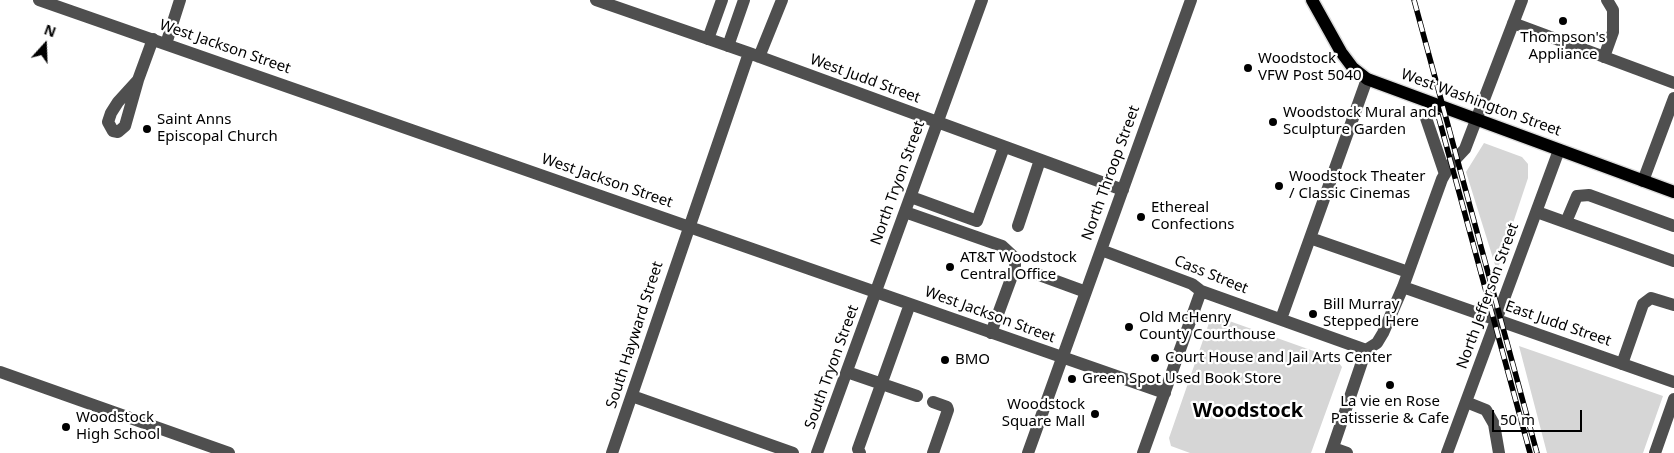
<!DOCTYPE html>
<html>
<head>
<meta charset="utf-8">
<style>
	body { margin:0 }
	#map { position:relative; width:1674px; height:453px; overflow:hidden; background:#fff; font-family:"Noto Sans",sans-serif }
	canvas { display:block }
	.north { position:absolute; left:20px; top:20px; width:50px; height:50px; -webkit-text-stroke:4px #fff; paint-order:stroke; rotate:20deg; font-size:14px; font-weight:700; line-height:20px; text-align:center; color:#000 }
	.north::after { content:''; display:block; margin:auto; width:18px; height:22px; background:#000; clip-path:polygon(50% 0,100% 100%,50% 72%,0 100%) }
	.scale { position:absolute; left:1492px; top:410px; width:90px; height:22px; box-sizing:border-box; border:2px solid #000; border-top:0; padding-left:6px; font-size:15px; line-height:18px; white-space:nowrap; color:#000; -webkit-text-stroke:4px #fff; paint-order:stroke }
</style>
</head>
<body>
<div id="map">
<canvas width="1674" height="453"></canvas>
<div class="north">N</div>
<div class="scale">50 m</div>
</div>
<script>
const c = document.querySelector('canvas').getContext('2d');
c.lineJoin = 'round';
function fillPath(path, color) {
  c.fillStyle = color;
  c.fill(path, 'evenodd');
}
function shape(rows) {
  const path = new Path2D();
  for (const r of rows) {
    path.moveTo(r[0], r[1]);
    for (let i = 2; i < r.length; i += 2) path.lineTo(r[i], r[i + 1]);
  }
  return path;
}
function strokePath(path, color, width, dash) {
  c.strokeStyle = color;
  c.lineWidth = width;
  c.lineCap = dash ? 'butt' : 'round';
  c.setLineDash(dash || []);
  c.stroke(path);
}
function drawText(font, color, halo, rows, align = 'center') {
  c.font = font + ' "Noto Sans",sans-serif';
  c.lineWidth = 4.5;
  c.setLineDash([]);
  c.textBaseline = 'middle';
  c.strokeStyle = halo;
  c.fillStyle = color;
  for (const [text, x, y, turn = 0] of rows) {
    c.save();
    c.translate(x, y);
    c.rotate((+turn || 0) * Math.PI / 180);
    c.textAlign = isNaN(turn) ? turn : align;
    if (halo) c.strokeText(text, 0, 0);
    c.fillText(text, 0, 0);
    c.restore();
  }
}
const green = shape([
	[1484,143,1522,157,1528,164,1528,178,1497,271,1466,172],
	[1218,317,1336,359,1342,367,1311,453,1190,453,1171,446,1169,438,1210,320],
	[1519,346,1663,396,1643,453,1547,453]
]);
const minor = shape([
	[39,0,1165,393],
	[596,0,749,53,1123,190],
	[1513,23,1674,83],
	[708,39,722,0],
	[166,44,180,0],
	[728,46,744,0],
	[759,57,782,0],
	[1604,57,1613,32,1613,10,1607,0],
	[138,80,125,126,118,132,113,131,108,122,111,113,118,102,138,80,153,39],
	[1426,118,1445,174],
	[1643,181,1674,98],
	[911,197,977,221,1004,147],
	[905,212,1002,246,1015,258,1015,268,991,333],
	[1537,212,1674,261],
	[1566,222,1577,196,1589,195,1674,226],
	[1018,226,1040,160],
	[1310,238,1408,272],
	[1101,250,1192,284,1201,291,1366,350],
	[1034,273,1086,292],
	[1403,287,1674,382],
	[1281,319,1367,79],
	[1366,350,1377,343,1383,333,1403,287,1442,179,1450,165,1465,149,1522,0],
	[1622,364,1643,304,1651,298,1674,305],
	[0,372,229,453],
	[847,372,917,396],
	[632,396,793,453],
	[933,402,947,407,948,410,933,453],
	[1466,402,1486,410,1494,424,1499,453],
	[1333,448,1347,453],
	[612,453,749,53],
	[817,453,982,0],
	[860,453,858,449,910,304],
	[1028,453,1191,0],
	[1143,453,1201,291],
	[1331,453,1366,350],
	[1447,453,1559,150],
	[1655,453,1674,399]
]);
const major = shape([
	[1312,0,1341,52,1353,68,1367,79,1674,192]
]);
const rail = shape([
	[1414,0,1537,453],
	[1438,115,1530,453]
]);
const markers = [
	[1563,21,5,"#000"],
	[1248,68,5,"#000"],
	[1273,122,5,"#000"],
	[147,129,5,"#000"],
	[1279,186,5,"#000"],
	[1141,217,5,"#000"],
	[950,267,5,"#000"],
	[1313,314,5,"#000"],
	[1129,327,5,"#000"],
	[1155,358,5,"#000"],
	[945,360,5,"#000"],
	[1072,379,5,"#000"],
	[1390,385,5,"#000"],
	[1095,414,5,"#000"],
	[66,427,5,"#000"]
];
const poiNames = [
	["Thompson's",1563,38,"center"],
	["Appliance",1563,55,"center"],
	["Woodstock",1258,59],
	["VFW Post 5040",1258,76],
	["Woodstock Mural and",1283,113],
	["Sculpture Garden",1283,130],
	["Saint Anns",157,120],
	["Episcopal Church",157,137],
	["Woodstock Theater",1289,177],
	["/ Classic Cinemas",1289,194],
	["Ethereal",1151,208],
	["Confections",1151,225],
	["AT&T Woodstock",960,258],
	["Central Office",960,275],
	["Bill Murray",1323,305],
	["Stepped Here",1323,322],
	["Old McHenry",1139,318],
	["County Courthouse",1139,335],
	["Court House and Jail Arts Center",1165,358],
	["BMO",955,360],
	["Green Spot Used Book Store",1082,379],
	["La vie en Rose",1390,402,"center"],
	["Patisserie & Cafe",1390,419,"center"],
	["Woodstock",1085,405,"right"],
	["Square Mall",1085,422,"right"],
	["Woodstock",76,418],
	["High School",76,435]
];
const streetNames = [
	["West Jackson Street",225,47,19],
	["West Judd Street",865,79,20],
	["West Washington Street",1481,103,20],
	["North Throop Street",1111,173,-70],
	["West Jackson Street",607,181,19],
	["North Tryon Street",898,183,-70],
	["Cass Street",1211,275,22],
	["North Jefferson Street",1488,296,-70],
	["West Jackson Street",990,315,20],
	["East Judd Street",1558,324,19],
	["South Hayward Street",635,335,-72],
	["South Tryon Street",832,367,-70]
];
const districtNames = [
	["Woodstock",1248,411]
];
fillPath(green, '#d6d6d6');
strokePath(major, '#dbdbdb', 15);
strokePath(minor, '#4f4f4f', 12);
strokePath(major, '#000', 12);
strokePath(rail, '#000', 5.5);
strokePath(rail, '#fff', 4, [11]);
for (const [x, y, r, color] of markers) {
  const dot = new Path2D();
  dot.arc(x, y, r, 0, 2 * Math.PI);
  c.fillStyle = color;
  c.fill(dot);
  strokePath(dot, '#fff', 2);
}
drawText('15px', '#000', '#fff', poiNames, 'left');
drawText('15px', '#000', '#fff', streetNames);
drawText('bold 20px', '#000', '#fff', districtNames);
</script>
</body>
</html>
